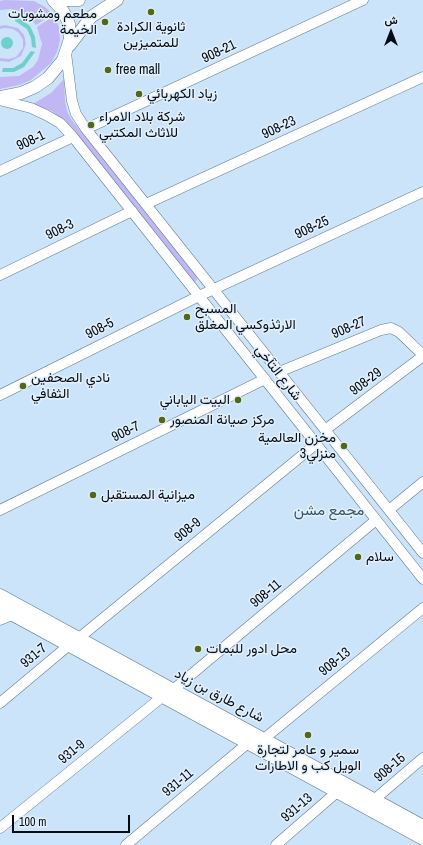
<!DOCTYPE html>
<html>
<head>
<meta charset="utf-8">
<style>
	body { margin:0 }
	#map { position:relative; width:423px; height:845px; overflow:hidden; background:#cbe4fa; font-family:"Archivo Narrow",Vazirmatn,sans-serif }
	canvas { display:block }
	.north { position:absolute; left:371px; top:12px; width:40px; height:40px; -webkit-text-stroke:3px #e3f0fb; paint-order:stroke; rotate:0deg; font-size:11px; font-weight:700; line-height:16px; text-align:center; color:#030c15 }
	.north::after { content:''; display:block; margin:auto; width:14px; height:18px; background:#030c15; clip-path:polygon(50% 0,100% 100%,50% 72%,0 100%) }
	.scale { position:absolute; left:12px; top:815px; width:118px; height:18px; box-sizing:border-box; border:2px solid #030c15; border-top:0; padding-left:5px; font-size:12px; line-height:14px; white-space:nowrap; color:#030c15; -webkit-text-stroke:3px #e3f0fb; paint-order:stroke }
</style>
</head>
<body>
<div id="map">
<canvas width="423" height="845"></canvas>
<div class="north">ش</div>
<div class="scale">100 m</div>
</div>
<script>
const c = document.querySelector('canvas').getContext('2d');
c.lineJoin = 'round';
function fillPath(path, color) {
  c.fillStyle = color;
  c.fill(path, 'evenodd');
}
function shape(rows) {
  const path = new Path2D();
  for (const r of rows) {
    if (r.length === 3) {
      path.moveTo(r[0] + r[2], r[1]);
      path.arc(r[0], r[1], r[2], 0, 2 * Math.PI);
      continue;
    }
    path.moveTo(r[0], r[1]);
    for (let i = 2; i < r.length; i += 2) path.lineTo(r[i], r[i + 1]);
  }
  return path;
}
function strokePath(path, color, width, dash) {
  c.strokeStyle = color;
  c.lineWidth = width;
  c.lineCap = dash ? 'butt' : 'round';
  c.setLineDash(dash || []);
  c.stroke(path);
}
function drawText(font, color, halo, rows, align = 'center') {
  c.font = font + ' "Archivo Narrow",Vazirmatn,sans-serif';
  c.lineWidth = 3;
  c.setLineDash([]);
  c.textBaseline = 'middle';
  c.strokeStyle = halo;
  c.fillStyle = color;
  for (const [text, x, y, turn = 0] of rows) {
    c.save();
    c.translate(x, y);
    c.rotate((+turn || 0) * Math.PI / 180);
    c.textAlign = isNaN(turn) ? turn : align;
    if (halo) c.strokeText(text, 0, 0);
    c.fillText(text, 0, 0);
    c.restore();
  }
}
const green = shape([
	[5,0,34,1,45,7,53,14,36,25,27,15,20,11,11,9,0,10,0,1],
	[54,16,59,27,60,40,57,52,51,63,31,80,19,85,0,89,0,77,19,76,33,67,38,60,42,44,37,27],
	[5,25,18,28,24,35,26,44,21,56,9,62,0,61,0,58,9,59,16,57,23,48,23,40,19,33,13,29,5,28,0,29,0,26],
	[64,79,65,101,67,111,71,119,196,276,197,279,196,281,194,282,60,118,52,111,33,104,51,93]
]);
const water = shape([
	[16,16,30,26,35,37,36,48,32,47,31,38,27,29,15,21],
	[7,43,6],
	[31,51,35,52,24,67,14,72,2,72,3,68,13,68,22,63]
]);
const minor = shape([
	[66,53,72,101,76,114,86,129,423,553],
	[0,100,31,108,46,115,60,123,73,137,423,579],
	[86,129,363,0],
	[0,171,73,137],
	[146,204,423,77],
	[0,275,132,211],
	[279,372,381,330,391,328,399,332,423,355],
	[0,395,199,296,423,192],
	[325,430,423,356],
	[0,510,265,379],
	[389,510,423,482],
	[0,620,12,615],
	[79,638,316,444],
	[174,689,376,520],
	[0,703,68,646],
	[265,738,423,608],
	[375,799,423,758],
	[0,828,162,697],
	[126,845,248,743],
	[276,845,337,792]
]);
const major = shape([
	[53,0,79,0],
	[70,45,91,17,117,0],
	[0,97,21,93,35,87,48,78,63,60,70,39,69,24,63,11,53,0],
	[0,595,423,826],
	[0,608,423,839]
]);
const markers = [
	[151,12,4,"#536815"],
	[105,22,4,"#536815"],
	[108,70,4,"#536815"],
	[139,94,4,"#536815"],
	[91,125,4,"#536815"],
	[187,317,4,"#536815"],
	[23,386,4,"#536815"],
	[238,400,4,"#536815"],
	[162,420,4,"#536815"],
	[344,446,4,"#536815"],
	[93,495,4,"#536815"],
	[358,557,4,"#536815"],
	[198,649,4,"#536815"],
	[308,735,4,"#536815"]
];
const poiNames = [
	["مطعم ومشويات",97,14,"right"],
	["الخيمة",97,30,"right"],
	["ثانوية الكرادة",151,27,"center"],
	["للمتميزين",151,43,"center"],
	["free mall",116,70],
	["زياد الكهربائي",147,94],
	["شركة بلاد الامراء",99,117],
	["للاثاث المكتبي",99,133],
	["المسبح",195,309],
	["الارثذوكسي المغلق",195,325],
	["نادي الصحفين",31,378],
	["الثفافي",31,394],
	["البيت الياباني",230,400,"right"],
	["مركز صيانة المنصور",170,420],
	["مخزن العالمية",336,438,"right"],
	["منزلي3",336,454,"right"],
	["ميزانية المستقبل",101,495],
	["سلام",366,557],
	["محل ادور للبمات",206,649],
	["سمير و عامر لتجارة",308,750,"center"],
	["الويل كب و الاطارات",308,766,"center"]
];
const streetNames = [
	["908-21",219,52,-25],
	["908-23",279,128,-25],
	["908-1",31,141,-25],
	["908-25",312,228,-25],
	["908-3",60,230,-26],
	["908-27",349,328,-23],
	["908-5",100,329,-27],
	["شارع التآخي",278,373,52],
	["908-29",366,382,-37],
	["908-7",126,432,-26],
	["908-9",188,530,-39],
	["908-11",266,594,-40],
	["931-7",34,656,-40],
	["908-13",335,662,-39],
	["شارع طارق بن زياد",219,696,28],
	["931-9",72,752,-39],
	["908-15",390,768,-41],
	["931-11",178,783,-40],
	["931-13",297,808,-41]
];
const neighbourhoodNames = [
	["مجمع مشن",329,511]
];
fillPath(green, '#c1b7f5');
fillPath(water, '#70cecd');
strokePath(minor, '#5f7c94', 11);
strokePath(major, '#5f7c94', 13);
strokePath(minor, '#fff', 10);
strokePath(major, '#fff', 12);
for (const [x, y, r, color] of markers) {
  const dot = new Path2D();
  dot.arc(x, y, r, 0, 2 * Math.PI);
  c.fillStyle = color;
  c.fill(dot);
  strokePath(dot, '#e3f0fb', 1.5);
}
drawText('14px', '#030c15', '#e3f0fb', poiNames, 'left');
drawText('14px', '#030c15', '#e3f0fb', streetNames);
drawText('15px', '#38546a', '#e3f0fb', neighbourhoodNames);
</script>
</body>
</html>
